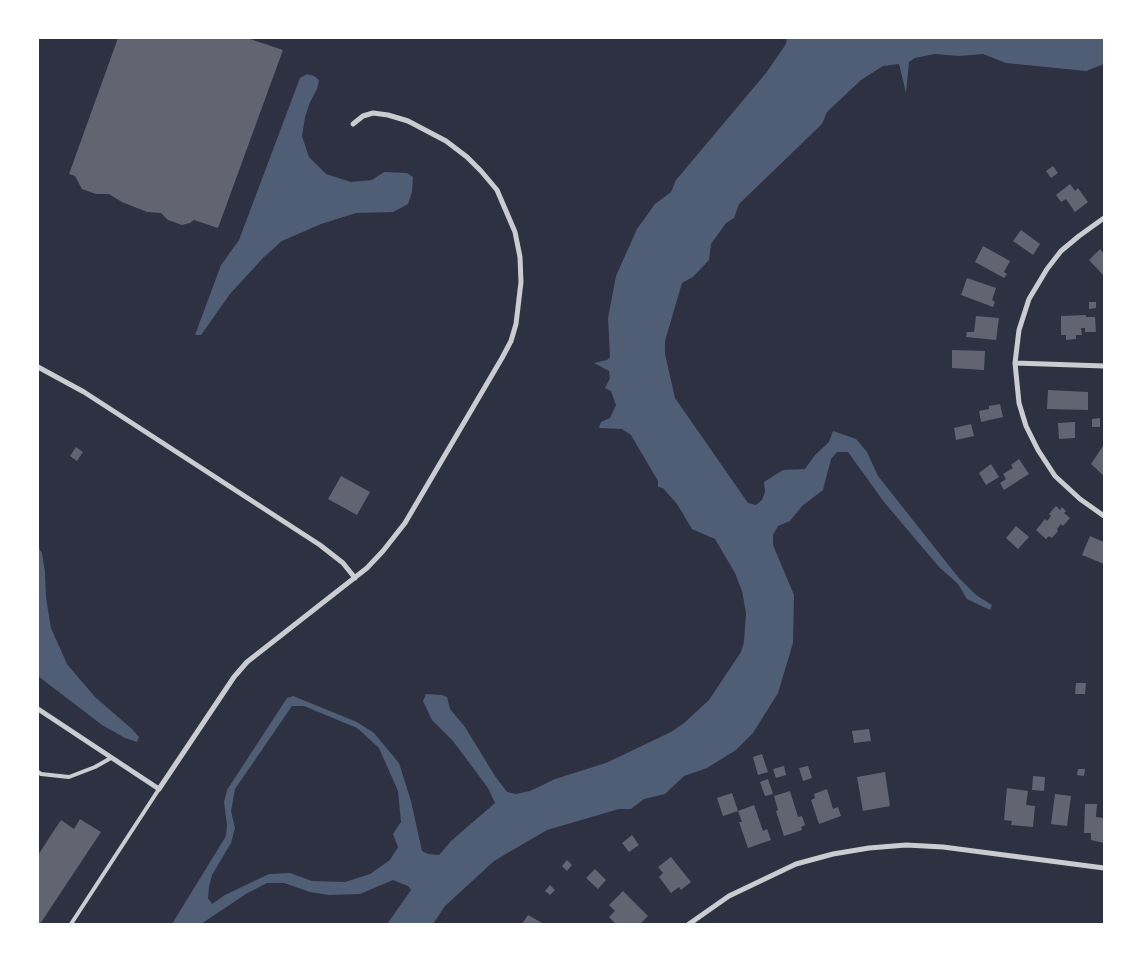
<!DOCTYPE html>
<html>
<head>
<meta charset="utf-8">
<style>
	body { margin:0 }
	#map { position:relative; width:1142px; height:962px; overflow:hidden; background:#2d3142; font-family:"Fira Sans Condensed",sans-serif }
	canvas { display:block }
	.frame { position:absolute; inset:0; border:39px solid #fff; pointer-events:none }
</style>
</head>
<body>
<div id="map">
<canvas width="1142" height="962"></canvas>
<div class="frame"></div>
</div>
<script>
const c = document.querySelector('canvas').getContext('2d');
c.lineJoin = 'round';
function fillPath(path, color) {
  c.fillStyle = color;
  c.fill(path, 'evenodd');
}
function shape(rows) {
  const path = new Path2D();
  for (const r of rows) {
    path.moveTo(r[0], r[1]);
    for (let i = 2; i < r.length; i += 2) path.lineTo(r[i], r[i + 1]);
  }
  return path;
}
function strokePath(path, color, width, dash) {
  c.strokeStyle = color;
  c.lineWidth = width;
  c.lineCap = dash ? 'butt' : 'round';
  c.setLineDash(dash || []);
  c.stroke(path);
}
const water = shape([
	[787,38,1104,38,1104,64,1086,71,1006,63,983,54,959,56,935,54,915,58,909,62,906,93,899,64,883,66,861,80,827,112,822,124,739,204,734,218,726,223,711,244,709,260,693,277,682,283,665,341,665,354,675,398,748,503,756,505,762,500,765,492,764,482,783,470,805,469,815,455,829,442,833,431,856,439,867,452,878,476,958,577,976,595,992,605,990,610,967,599,958,584,939,567,884,502,848,452,837,452,831,459,823,490,802,506,790,521,778,526,773,535,773,545,794,595,793,643,778,693,753,733,736,750,707,768,684,776,665,794,644,799,631,809,619,809,547,830,494,861,445,906,433,924,387,924,411,890,408,886,393,880,360,894,329,895,310,892,284,883,267,883,246,894,201,924,172,924,226,836,227,825,224,802,227,790,287,698,293,696,298,698,357,722,374,733,399,763,411,801,422,851,428,854,439,855,451,841,495,803,488,788,453,741,432,720,423,701,426,694,442,695,447,697,450,709,465,727,495,776,507,792,516,794,530,791,555,779,606,763,671,732,684,723,709,700,741,652,744,642,746,613,742,591,735,573,715,539,692,529,677,504,663,488,658,487,658,481,631,435,622,429,599,428,601,422,610,418,616,405,611,391,605,388,610,378,609,371,594,363,607,360,610,357,608,318,616,276,637,229,655,204,671,192,676,180,766,73,786,44],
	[292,706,304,706,357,728,379,748,398,791,401,822,393,834,398,847,390,860,370,874,345,882,312,881,290,873,269,874,225,895,212,904,208,898,209,887,212,875,231,843,235,828,231,811,235,789],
	[307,74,314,76,319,80,317,89,310,102,305,117,302,136,309,157,326,174,351,182,372,180,384,172,407,173,413,177,412,192,408,204,393,212,356,213,321,224,282,241,264,257,230,294,201,335,195,335,221,265,239,240,300,78],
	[38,547,42,553,45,572,46,598,51,628,67,664,95,697,132,729,139,737,137,742,125,738,102,725,38,676]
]);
const building = shape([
	[118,38,247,38,283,50,218,228,194,220,190,223,182,225,168,220,161,213,147,212,122,202,109,194,96,194,82,189,75,176,69,174],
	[1053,166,1058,173,1051,178,1046,171],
	[1070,184,1075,191,1078,188,1088,202,1075,212,1066,199,1061,202,1056,195],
	[1021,230,1040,244,1033,255,1013,241],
	[983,246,1010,261,1004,272,1007,274,1004,278,975,262],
	[1100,249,1104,254,1104,273,1103,275,1089,260],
	[967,278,996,288,992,300,995,302,993,307,961,295],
	[1089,302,1096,302,1096,308,1089,309],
	[1086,315,1086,317,1095,317,1096,332,1085,332,1085,328,1081,328,1082,335,1076,335,1076,339,1066,340,1066,335,1061,335,1061,316],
	[976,316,999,318,996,340,966,337,967,332,974,332],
	[952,350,985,351,984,370,952,368],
	[1048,390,1088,392,1088,410,1047,409],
	[1000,404,1003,417,981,422,979,411,989,409,989,406],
	[1100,418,1100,427,1092,427,1092,419],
	[1075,422,1075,438,1059,439,1058,423],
	[971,424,974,436,956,440,954,428],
	[1103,446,1104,446,1104,476,1091,464],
	[76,447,83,452,77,461,70,456],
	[1019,459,1029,474,1004,490,1000,483,1006,479,1003,474,1013,468,1011,465],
	[991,464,999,477,986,485,979,473],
	[341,476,370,492,357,515,328,499],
	[1056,506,1060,510,1062,507,1066,511,1064,513,1070,518,1063,526,1061,524,1057,529,1058,531,1052,538,1049,536,1046,539,1036,530,1045,519,1047,521,1051,516,1049,514],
	[1016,526,1029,537,1018,549,1006,538],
	[1090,536,1104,542,1104,564,1082,555],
	[1076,683,1086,683,1085,694,1075,694],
	[869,729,871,741,854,743,852,731],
	[762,754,768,772,758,775,753,757],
	[784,766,786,775,776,778,773,769],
	[808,766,812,778,803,781,799,768],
	[1078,769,1085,769,1084,776,1077,775],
	[885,772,890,806,863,811,857,777],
	[1033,776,1045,777,1044,791,1032,790],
	[768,779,773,794,765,796,760,782],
	[1007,788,1028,791,1026,805,1035,806,1033,827,1011,825,1012,821,1004,820],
	[827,789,833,809,838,807,841,816,819,824,811,800,815,798,814,794],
	[790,791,798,817,802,816,805,825,801,827,802,830,784,836,776,811,778,810,774,796],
	[732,793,738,811,723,816,717,798],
	[1055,794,1071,796,1067,826,1051,824],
	[1085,804,1097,804,1096,817,1104,818,1104,843,1091,840,1091,833,1084,833],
	[754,805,763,831,767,829,771,840,748,848,739,822,742,822,738,811],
	[80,819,101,832,40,924,38,922,38,855,61,820,74,829],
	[632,835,639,845,629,852,622,843],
	[671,857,691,882,681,890,679,887,671,893,659,877,663,873,658,867],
	[567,860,572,865,567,871,562,866],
	[595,869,606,880,598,889,586,878],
	[550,885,555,890,550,895,545,891],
	[623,891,648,916,640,924,637,923,635,924,616,924,609,917,615,911,609,905],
	[528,915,544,924,522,924]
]);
const service = shape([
	[38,772,41,774,69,777,95,767,111,758],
	[71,924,159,789]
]);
const minor = shape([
	[1104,218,1079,236,1061,251,1047,269,1029,299,1019,330,1015,363,1019,403,1026,426,1038,450,1055,476,1080,499,1104,516],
	[1015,363,1104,366],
	[38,367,84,392,320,545,343,563,355,578],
	[38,709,159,789,234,677,247,662,367,568,383,551,405,523,502,358,511,341,516,324,521,282,520,257,515,232,497,190,481,171,467,157,446,141,408,121,388,115,373,113,363,116,353,124],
	[689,924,729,896,796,864,833,854,869,848,906,845,943,847,1104,868]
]);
fillPath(water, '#4f5d75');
fillPath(building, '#626471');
strokePath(service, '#caccd0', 4);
strokePath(minor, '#caccd0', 5);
</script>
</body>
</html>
